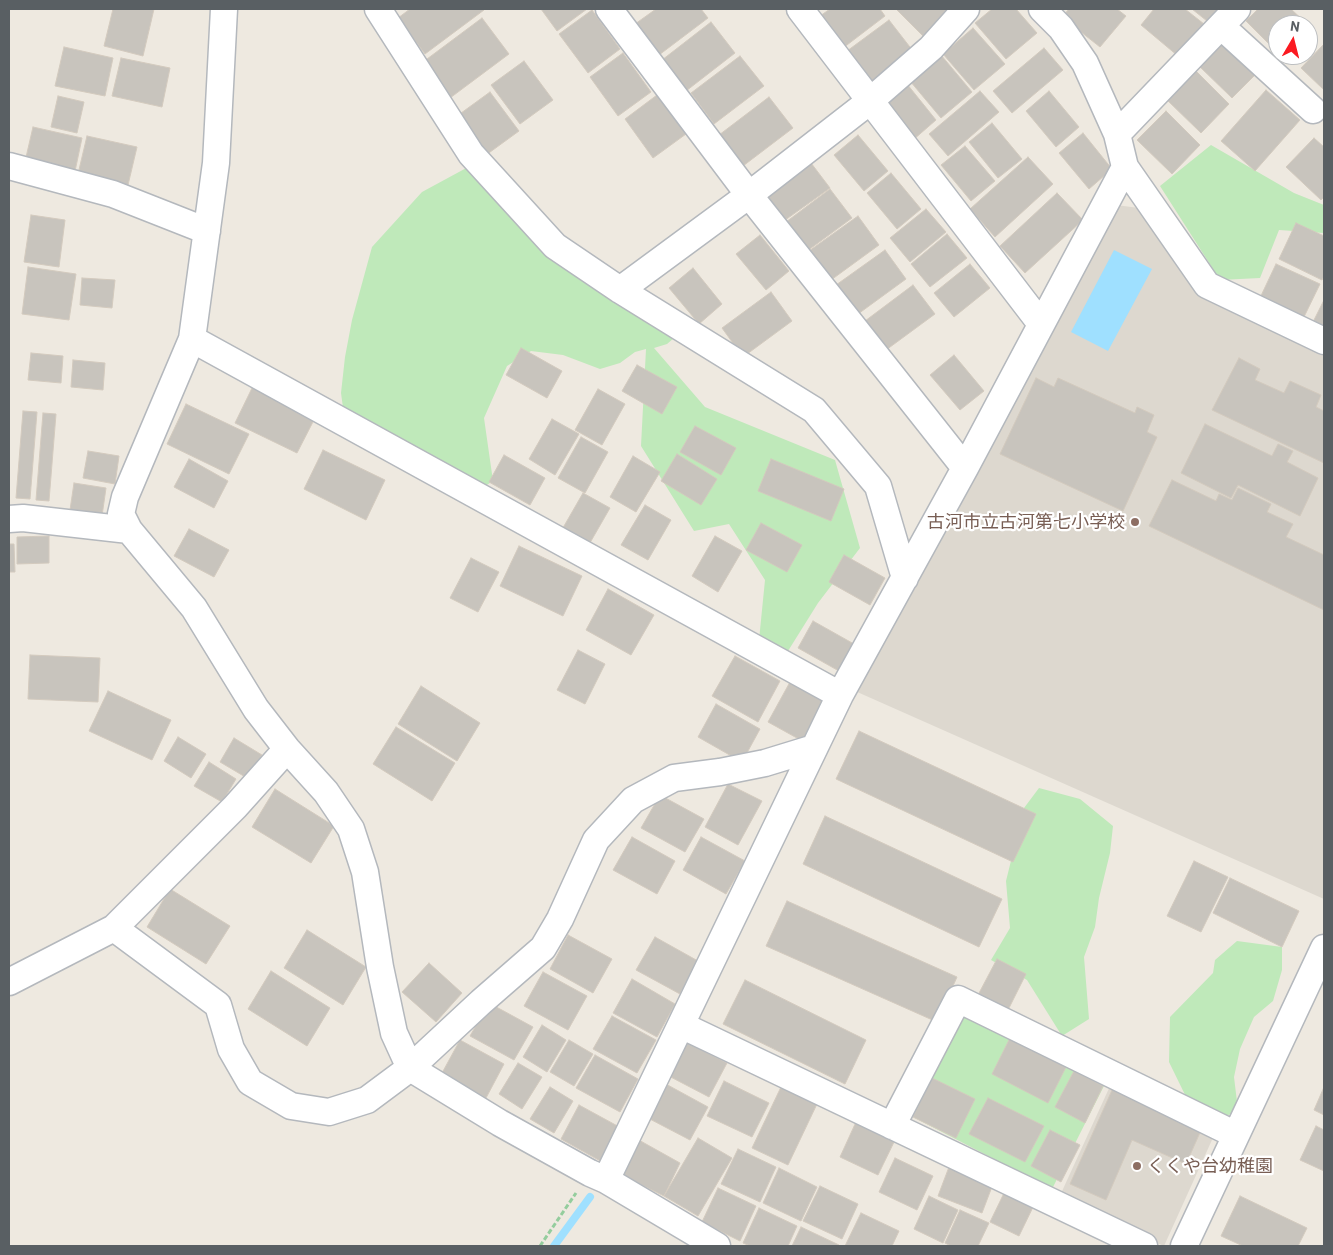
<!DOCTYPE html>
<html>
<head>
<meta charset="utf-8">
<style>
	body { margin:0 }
	#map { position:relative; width:1333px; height:1255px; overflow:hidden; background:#eee9e0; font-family:Barlow,sans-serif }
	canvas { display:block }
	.frame { position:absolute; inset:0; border:10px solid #595f63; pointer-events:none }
	.north { position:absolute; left:1268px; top:15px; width:50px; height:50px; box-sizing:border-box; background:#fff; border:1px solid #bdbfc1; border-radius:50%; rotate:8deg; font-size:14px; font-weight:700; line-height:20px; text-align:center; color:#595f63 }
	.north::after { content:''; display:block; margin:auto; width:18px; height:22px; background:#fb1a21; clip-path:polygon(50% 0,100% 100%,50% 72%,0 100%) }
</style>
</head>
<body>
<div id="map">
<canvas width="1333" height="1255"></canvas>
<div class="frame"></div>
<div class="north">N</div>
</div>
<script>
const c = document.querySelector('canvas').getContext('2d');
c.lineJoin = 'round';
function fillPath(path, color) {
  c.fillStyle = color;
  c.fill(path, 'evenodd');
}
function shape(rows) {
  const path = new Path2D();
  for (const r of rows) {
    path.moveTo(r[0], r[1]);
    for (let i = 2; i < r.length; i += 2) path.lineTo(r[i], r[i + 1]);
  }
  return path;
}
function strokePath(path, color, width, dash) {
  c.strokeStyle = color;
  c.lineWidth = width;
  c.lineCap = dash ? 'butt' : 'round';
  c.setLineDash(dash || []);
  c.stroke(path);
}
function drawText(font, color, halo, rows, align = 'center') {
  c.font = font + ' Barlow,"Noto Sans JP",sans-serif';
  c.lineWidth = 4.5;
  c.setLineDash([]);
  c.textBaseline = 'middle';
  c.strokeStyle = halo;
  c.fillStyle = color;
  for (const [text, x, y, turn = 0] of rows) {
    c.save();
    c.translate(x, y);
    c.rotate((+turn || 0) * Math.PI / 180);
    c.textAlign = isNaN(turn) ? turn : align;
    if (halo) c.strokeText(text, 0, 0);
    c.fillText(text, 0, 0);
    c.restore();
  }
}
const education = shape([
	[1116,205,1139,208,1196,291,1324,352,1324,899,855,691],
	[1111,1084,1216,1131,1164,1246,1058,1200]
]);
const green = shape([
	[1211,145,1294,193,1324,205,1324,233,1279,230,1260,278,1220,280,1160,186],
	[470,166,674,338,667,344,654,348,705,407,835,460,860,548,818,603,788,651,758,650,765,580,729,524,694,531,641,446,646,349,635,352,620,363,600,369,563,355,531,351,507,366,484,418,493,481,479,490,344,415,341,393,345,357,352,320,372,247,422,192],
	[1039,788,1080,799,1113,826,1110,853,1099,898,1095,927,1084,957,1089,1019,1062,1036,1027,980,991,960,1010,928,1006,881,1024,808],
	[1237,941,1282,947,1282,970,1273,1001,1254,1017,1240,1049,1234,1077,1238,1110,1217,1121,1191,1107,1169,1062,1170,1017,1213,973,1215,960],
	[963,1013,1105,1084,1052,1189,913,1117]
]);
const water = shape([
	[1114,250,1152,269,1108,351,1071,332]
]);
const stream = shape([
	[554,1246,590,1197]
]);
const building = shape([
	[113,9,154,9,143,56,104,46,113,9],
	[410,9,483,9,484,10,425,54,398,18,410,9],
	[541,9,587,9,557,31,541,9],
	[656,9,701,9,708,18,659,55,635,24,656,9],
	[830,9,880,9,885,16,843,48,820,16,830,9],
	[898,9,953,9,925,38,897,10,898,9],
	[992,9,1016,9,1037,33,1006,59,975,23,992,9],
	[1069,9,1117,9,1126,16,1100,47,1062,17,1069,9],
	[1154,9,1185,9,1204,24,1178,56,1141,25,1154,9],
	[1192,9,1225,9,1212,25,1192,9],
	[1258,9,1291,9,1308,25,1278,25,1278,53,1246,21,1258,9],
	[592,10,620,49,588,73,559,34,592,10],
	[482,18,509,54,450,98,423,62,482,18],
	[889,20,913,51,870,83,847,51,889,20],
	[711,22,735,53,686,91,662,60,711,22],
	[973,28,1005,64,974,90,943,54,973,28],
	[1226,36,1261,69,1232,98,1198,65,1226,36],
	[1324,44,1324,90,1301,68,1324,44],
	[64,47,113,58,105,96,55,86,64,47],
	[1044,48,1063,70,1012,113,993,91,1044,48],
	[623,53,651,92,618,116,590,77,623,53],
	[941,55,972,92,941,118,910,81,941,55],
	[740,56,764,86,714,124,691,93,740,56],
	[121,58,170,68,162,107,112,96,121,58],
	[524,61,553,100,520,124,491,85,524,61],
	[1195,70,1229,104,1201,133,1166,99,1195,70],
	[907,84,936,120,913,140,883,104,907,84],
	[1266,90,1300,120,1255,171,1221,141,1266,90],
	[980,91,999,112,948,156,929,134,980,91],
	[1049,91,1079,127,1056,147,1026,111,1049,91],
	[490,92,519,131,486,155,457,116,490,92],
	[657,95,686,134,653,158,625,119,657,95],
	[58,96,84,102,77,133,51,127,58,96],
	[769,97,793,128,743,166,719,135,769,97],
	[1166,111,1200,145,1172,174,1137,140,1166,111],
	[992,123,1022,159,998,178,969,142,992,123],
	[33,127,82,138,74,176,24,166,33,127],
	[1083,133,1112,169,1089,189,1059,153,1083,133],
	[858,135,888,171,864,191,834,155,858,135],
	[87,136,137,147,128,185,78,174,87,136],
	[1314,138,1324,147,1324,197,1321,200,1286,167,1314,138],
	[965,146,995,181,971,201,941,165,965,146],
	[1028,157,1053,184,995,237,970,209,1028,157],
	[808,159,830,188,781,223,760,195,808,159],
	[891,173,921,209,897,229,867,193,891,173],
	[830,189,852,218,803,254,782,225,830,189],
	[1057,193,1083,220,1025,273,1000,246,1057,193],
	[926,209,946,232,910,262,890,238,926,209],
	[31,215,65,220,59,267,24,262,31,215],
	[858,216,879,245,831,280,809,251,858,216],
	[1296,223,1324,236,1324,276,1322,280,1279,259,1296,223],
	[947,234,967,258,930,287,911,264,947,234],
	[760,235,789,271,766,290,736,254,760,235],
	[885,250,906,279,858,314,836,285,885,250],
	[970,264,990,288,954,317,934,293,970,264],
	[1276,264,1320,284,1302,321,1259,300,1276,264],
	[28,267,76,274,69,320,22,314,28,267],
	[693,268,722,304,699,324,669,288,693,268],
	[82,278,115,280,112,308,80,305,82,278],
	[913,285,935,314,886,350,865,321,913,285],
	[771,292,792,321,743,357,722,328,771,292],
	[1324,300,1324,335,1310,328,1324,300],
	[521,348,562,371,547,398,506,375,521,348],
	[31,353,63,356,61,383,28,380,31,353],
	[954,355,984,391,960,410,930,375,954,355],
	[1239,358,1260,369,1255,380,1284,393,1290,381,1321,395,1316,407,1324,411,1324,463,1212,410,1239,358],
	[73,360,105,363,103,390,71,387,73,360],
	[637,365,677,387,662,414,622,391,637,365],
	[1036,378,1054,387,1058,378,1135,413,1137,407,1154,415,1147,432,1157,437,1123,511,1000,454,1036,378],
	[254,384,317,414,297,453,235,423,254,384],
	[598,389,625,404,602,445,575,430,598,389],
	[186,404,249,434,229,474,167,444,186,404],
	[23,411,37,412,30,499,16,498,23,411],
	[43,413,56,414,49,501,36,500,43,413],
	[552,419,579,434,555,475,529,459,552,419],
	[1205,424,1272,456,1278,444,1293,451,1287,462,1318,478,1300,516,1238,485,1231,498,1181,473,1205,424],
	[695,426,736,448,721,475,680,452,695,426],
	[581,437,608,452,585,493,558,478,581,437],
	[323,450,385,480,366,520,304,489,323,450],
	[88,451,119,456,115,484,83,478,88,451],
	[677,454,717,479,701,505,661,481,677,454],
	[504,455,545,478,530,505,489,482,504,455],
	[633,456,660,472,636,512,610,497,633,456],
	[189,459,228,481,214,508,174,487,189,459],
	[771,459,844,489,831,521,758,491,771,459],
	[1172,480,1216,501,1219,494,1232,500,1238,488,1271,504,1267,512,1293,524,1286,537,1324,555,1324,610,1149,526,1172,480],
	[74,483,106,488,102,516,70,510,74,483],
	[583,493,610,508,587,548,560,533,583,493],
	[645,505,671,520,648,560,621,545,645,505],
	[761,523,802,545,787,572,746,550,761,523],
	[189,529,229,550,214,577,174,556,189,529],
	[49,536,49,563,17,564,17,537,49,536],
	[715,536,742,551,718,592,692,576,715,536],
	[9,544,14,544,15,572,9,572,9,544],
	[519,546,582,576,563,616,500,586,519,546],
	[844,555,885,578,870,605,829,582,844,555],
	[471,558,499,572,478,612,450,598,471,558],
	[608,589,654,615,631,655,586,630,608,589],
	[813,621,854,644,839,671,798,648,813,621],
	[578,650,605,664,585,704,557,690,578,650],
	[30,655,100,658,98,702,28,699,30,655],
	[735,656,780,681,758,722,712,696,735,656],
	[790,682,828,703,806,743,768,722,790,682],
	[421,686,480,723,457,761,398,724,421,686],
	[108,691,171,720,152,760,89,731,108,691],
	[716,704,760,729,742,762,698,737,716,704],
	[396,727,455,763,432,801,373,764,396,727],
	[859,731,1036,814,1013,862,836,779,859,731],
	[178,737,206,754,191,778,164,761,178,737],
	[234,738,262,755,247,778,220,762,234,738],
	[209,762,236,779,222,802,194,786,209,762],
	[728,784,762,801,738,845,705,827,728,784],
	[275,789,334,826,311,863,252,827,275,789],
	[660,795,704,819,685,852,641,828,660,795],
	[825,816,1002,899,979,947,803,864,825,816],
	[632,837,675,861,657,894,613,870,632,837],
	[701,837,745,861,726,894,683,870,701,837],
	[1194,861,1228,877,1201,932,1167,916,1194,861],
	[1230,878,1299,911,1282,947,1213,913,1230,878],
	[170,889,230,926,206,964,147,927,170,889],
	[787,901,957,977,937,1022,766,946,787,901],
	[307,930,366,967,343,1005,284,968,307,930],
	[568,935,612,959,593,993,550,969,568,935],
	[655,937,698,961,680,994,636,970,655,937],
	[997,959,1026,974,1008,1010,978,995,997,959],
	[429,963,462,993,436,1022,402,992,429,963],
	[271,971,330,1008,307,1046,248,1009,271,971],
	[543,972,587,996,568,1030,524,1006,543,972],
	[632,979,675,1004,657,1037,613,1013,632,979],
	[745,980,866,1040,845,1084,723,1024,745,980],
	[489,1003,533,1027,514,1060,470,1036,489,1003],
	[612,1016,656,1040,637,1073,593,1049,612,1016],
	[542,1025,566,1040,547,1072,523,1057,542,1025],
	[1010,1038,1066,1067,1048,1103,992,1074,1010,1038],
	[460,1040,504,1064,486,1098,442,1073,460,1040],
	[569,1040,593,1054,574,1086,550,1072,569,1040],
	[682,1040,727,1063,709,1097,665,1074,682,1040],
	[595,1055,638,1079,620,1112,576,1088,595,1055],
	[518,1063,542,1077,522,1109,499,1094,518,1063],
	[1074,1071,1103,1086,1085,1123,1055,1107,1074,1071],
	[932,1078,975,1099,956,1138,913,1117,932,1078],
	[724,1081,769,1103,752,1137,707,1116,724,1081],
	[664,1083,708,1107,690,1140,646,1117,664,1083],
	[550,1087,573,1101,554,1133,530,1119,550,1087],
	[781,1087,817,1104,788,1165,752,1148,781,1087],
	[1324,1087,1324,1115,1314,1110,1324,1087],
	[1113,1088,1202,1128,1186,1164,1132,1140,1106,1200,1070,1184,1113,1088],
	[988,1098,1044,1126,1025,1162,969,1134,988,1098],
	[579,1105,623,1129,604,1163,561,1139,579,1105],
	[856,1122,895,1140,878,1175,840,1157,856,1122],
	[1316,1126,1324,1130,1324,1171,1300,1160,1316,1126],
	[1050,1130,1080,1145,1061,1182,1031,1166,1050,1130],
	[698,1138,732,1158,698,1216,664,1196,698,1138],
	[637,1139,680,1163,664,1196,618,1173,637,1139],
	[738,1149,776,1167,760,1202,721,1184,738,1149],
	[895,1158,933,1176,917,1210,879,1192,895,1158],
	[949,1167,993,1184,982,1213,938,1196,949,1167],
	[779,1168,817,1187,801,1221,763,1203,779,1168],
	[820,1186,858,1204,842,1239,803,1221,820,1186],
	[718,1188,756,1206,740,1241,702,1222,718,1188],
	[1006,1189,1035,1203,1019,1236,990,1222,1006,1189],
	[929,1196,958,1210,943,1243,914,1229,929,1196],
	[1240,1196,1307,1228,1298,1246,1243,1246,1221,1236,1240,1196],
	[759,1208,797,1226,788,1246,750,1246,743,1243,759,1208],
	[960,1210,989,1223,978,1246,951,1246,945,1243,960,1210],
	[861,1213,899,1231,892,1246,845,1246,861,1213],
	[801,1227,839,1245,839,1246,792,1246,801,1227]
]);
const path = shape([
	[540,1246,576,1193]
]);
const street = shape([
	[224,9,216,163,192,339,125,497,121,514,129,530,194,608,256,709,287,749,326,792,351,829,365,872,380,967,394,1033,410,1068,500,1123,590,1173,606,1180,717,1246],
	[378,9,471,154,555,246,620,290,814,410,878,486,905,578],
	[609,9,749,195,965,468],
	[800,9,1041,324],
	[1042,9,1061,28,1085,63,1117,134,1125,167,1207,285,1324,341],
	[1221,26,1313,110],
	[1117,134,1237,9],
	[9,166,113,194,207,231],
	[620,290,749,195,870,101,931,48,966,9],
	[192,339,840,695],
	[9,519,23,518,129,530],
	[114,928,218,1005,231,1049,250,1082,291,1106,329,1112,367,1100,410,1068,481,1002,543,948,560,919,596,840,633,800,674,778,720,772,765,763,814,748],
	[9,982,114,928,235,807,287,749],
	[681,1025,1144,1246],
	[892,1126,958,999,1236,1135],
	[606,1180,840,695,965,468,1125,167],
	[1184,1246,1324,948]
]);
const markers = [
	[1135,522,5,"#8d6e63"],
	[1137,1166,5,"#8d6e63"]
];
const educationNames = [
	["古河市立古河第七小学校",1125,522],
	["くくや台幼稚園",1147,1166,"left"]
];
fillPath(education, '#ddd8cf');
fillPath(green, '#bfe9ba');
fillPath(water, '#9fe0ff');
strokePath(stream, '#9fe0ff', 8);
fillPath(building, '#c8c4bd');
strokePath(building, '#d3cabe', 1);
strokePath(street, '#b4b8bd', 29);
strokePath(path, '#94cd9d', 3, [5, 2.5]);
strokePath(street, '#fff', 26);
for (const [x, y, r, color] of markers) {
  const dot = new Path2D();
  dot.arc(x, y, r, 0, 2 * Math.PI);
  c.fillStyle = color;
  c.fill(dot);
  strokePath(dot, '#fff', 2);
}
drawText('18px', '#785e54', '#fff', educationNames, 'right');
</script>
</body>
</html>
